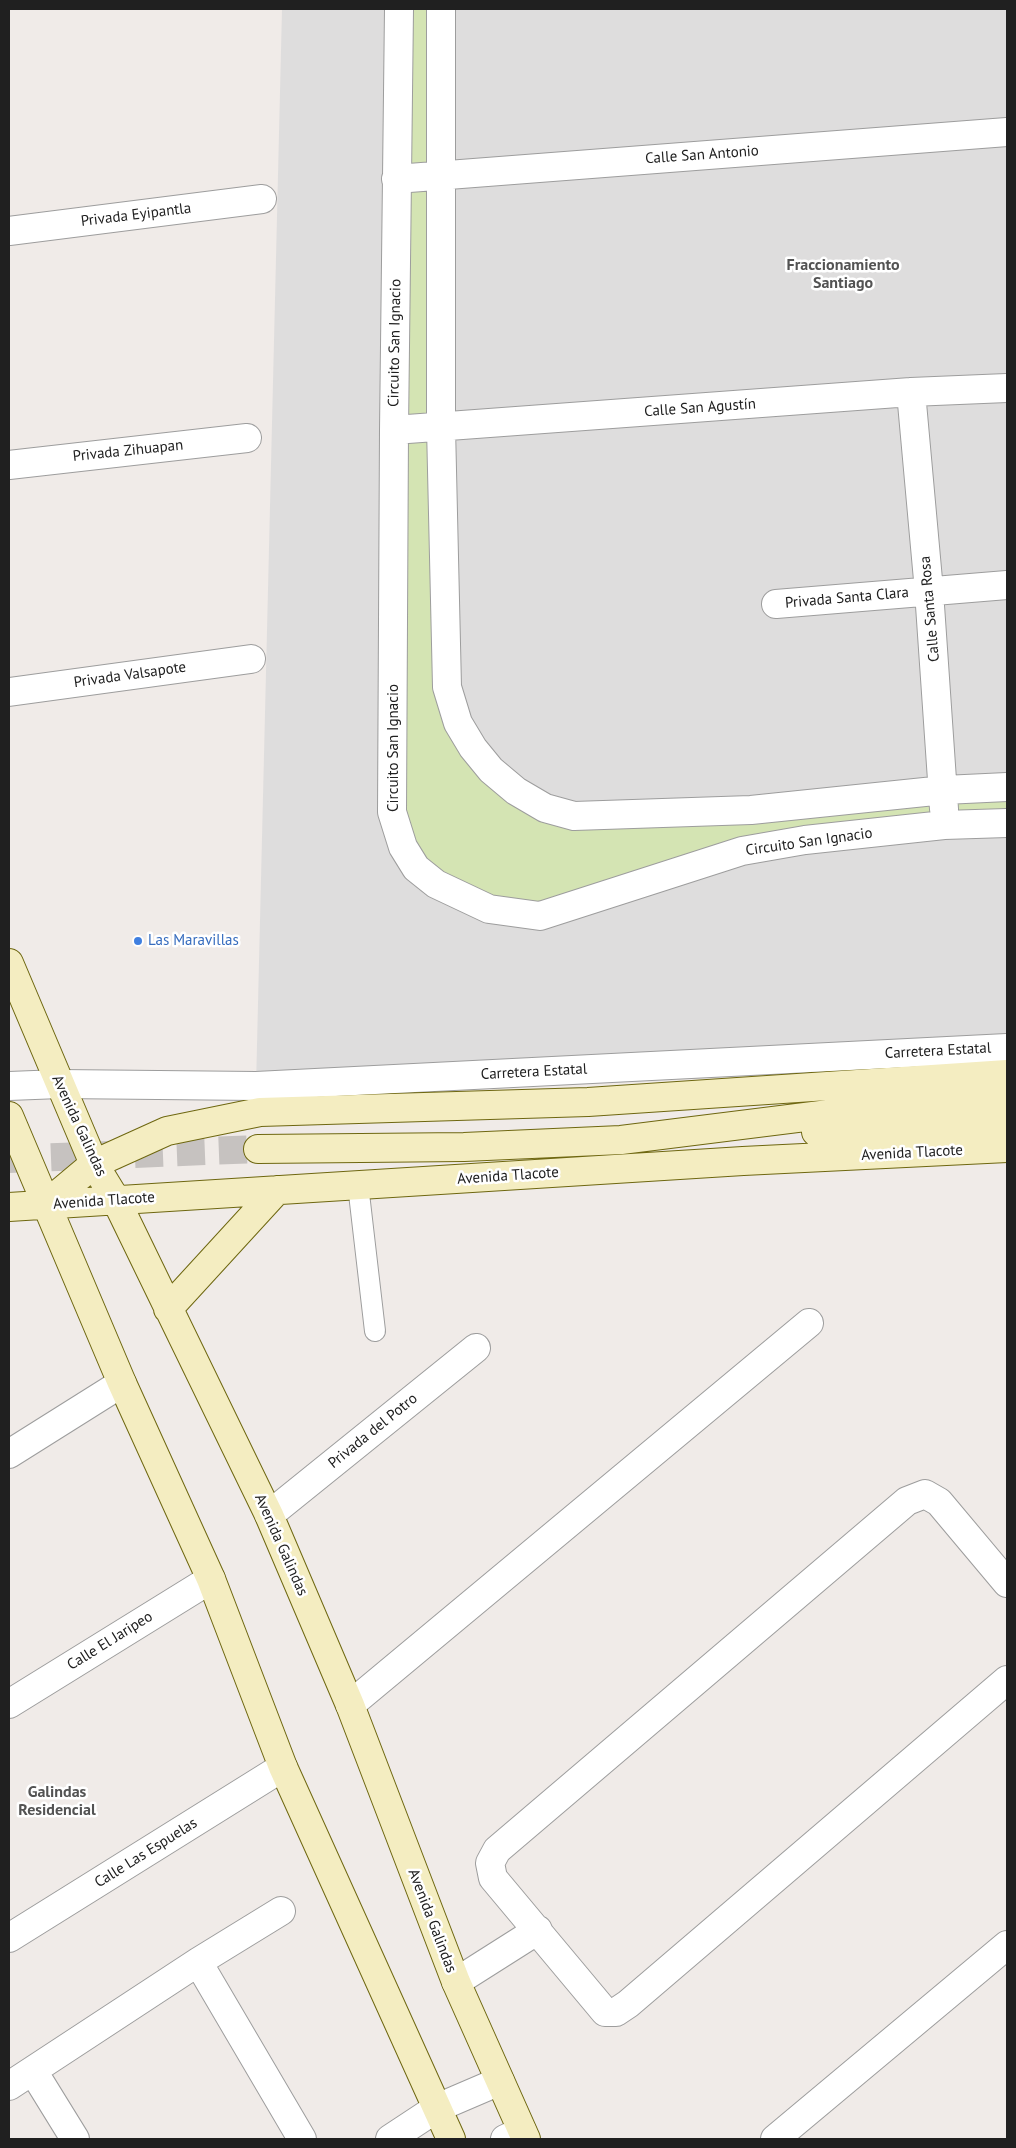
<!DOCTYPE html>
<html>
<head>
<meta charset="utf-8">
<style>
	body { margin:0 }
	#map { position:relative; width:1016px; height:2148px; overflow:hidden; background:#f0ebe8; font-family:"PT Sans",sans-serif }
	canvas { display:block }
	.frame { position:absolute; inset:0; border:10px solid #202020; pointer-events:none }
</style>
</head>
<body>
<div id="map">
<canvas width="1016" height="2148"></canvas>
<div class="frame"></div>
</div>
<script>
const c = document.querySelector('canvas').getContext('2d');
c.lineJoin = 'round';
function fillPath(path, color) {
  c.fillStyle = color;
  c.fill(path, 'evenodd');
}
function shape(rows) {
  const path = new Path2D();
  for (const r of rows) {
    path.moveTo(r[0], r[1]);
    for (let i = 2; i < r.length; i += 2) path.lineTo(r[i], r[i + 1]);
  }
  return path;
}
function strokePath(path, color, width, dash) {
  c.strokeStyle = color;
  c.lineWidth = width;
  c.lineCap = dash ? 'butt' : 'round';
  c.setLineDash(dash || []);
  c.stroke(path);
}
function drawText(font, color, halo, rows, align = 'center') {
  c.font = font + ' "PT Sans",sans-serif';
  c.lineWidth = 5;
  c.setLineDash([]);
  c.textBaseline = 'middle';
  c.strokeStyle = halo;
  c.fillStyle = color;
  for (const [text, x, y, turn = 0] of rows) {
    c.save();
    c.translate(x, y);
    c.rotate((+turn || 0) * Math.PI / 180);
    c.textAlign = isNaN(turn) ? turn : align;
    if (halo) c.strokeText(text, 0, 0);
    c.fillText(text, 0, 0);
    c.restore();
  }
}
const residential = shape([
	[282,9,1007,9,1007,1048,256,1086]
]);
const grass = shape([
	[399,9,441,9,458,723,545,808,1007,787,1007,823,805,840,540,916,416,868,391,778]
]);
const secondaryTunnel = shape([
	[9,1159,258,1149]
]);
const lane = shape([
	[358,1185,375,1331]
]);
const street = shape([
	[399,9,394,430,392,812,403,847,416,868,436,884,489,909,540,916,742,851,805,840,944,825,1007,823],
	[441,9,441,427,447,687,458,723,473,748,491,770,516,791,545,808,574,816,751,810,944,790,1007,787],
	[396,179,1007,132],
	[9,231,262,199],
	[911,392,929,591,944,809],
	[394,430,911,392,1007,388],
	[9,465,247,438],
	[776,604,1007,585],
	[9,692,251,659],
	[9,1086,60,1084,256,1086,1007,1048],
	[9,1454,122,1383],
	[269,1515,476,1348],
	[1007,1583,939,1502,925,1494,907,1501,497,1850,490,1863,493,1878,605,2012,616,2012,628,2004,1007,1680],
	[9,1704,211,1579],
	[350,1705,809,1323],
	[9,1938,283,1767],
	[198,1962,302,2139],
	[456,1982,538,1930],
	[33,2071,75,2139],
	[9,2086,198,1962,281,1911],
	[390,2139,437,2108,500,2081],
	[505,2139,522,2131],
	[775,2139,1007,1945]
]);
const secondary = shape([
	[9,963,94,1164,116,1200,269,1515,350,1705,456,1982,526,2139],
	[9,1116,122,1383,211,1579,283,1767,451,2139],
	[816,1132,1007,1125],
	[258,1149,464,1147,621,1140,909,1104,1007,1099],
	[45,1205,94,1164,167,1131,260,1112,588,1102,1007,1074],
	[9,1207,743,1161,1007,1148],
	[168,1309,277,1190]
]);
const markers = [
	[138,941,5,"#3f7fe0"]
];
const streetNames = [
	["Calle San Antonio",702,155,-4],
	["Privada Eyipantla",136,215,-7],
	["Circuito San Ignacio",395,343,-89],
	["Calle San Agustín",700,408,-4],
	["Privada Zihuapan",128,451,-6],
	["Privada Santa Clara",847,598,-5],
	["Calle Santa Rosa",930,609,-95],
	["Privada Valsapote",130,675,-8],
	["Circuito San Ignacio",394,748,-90],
	["Circuito San Ignacio",809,842,-8],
	["Carretera Estatal",938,1051,-3],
	["Carretera Estatal",534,1072,-3],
	["Avenida Galindas",79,1126,65],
	["Avenida Tlacote",912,1153,-3],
	["Avenida Tlacote",508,1176,-4],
	["Avenida Tlacote",104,1201,-4],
	["Privada del Potro",373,1431,-39],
	["Avenida Galindas",281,1545,66],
	["Calle El Jaripeo",110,1641,-32],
	["Calle Las Espuelas",146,1853,-32],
	["Avenida Galindas",432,1921,69]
];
const shopNames = [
	["Las Maravillas",148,941]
];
const neighbourhoodNames = [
	["Fraccionamiento",843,265],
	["Santiago",843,283],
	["Galindas",57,1792],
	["Residencial",57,1810]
];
fillPath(residential, '#dedddd');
fillPath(grass, '#d4e4b3');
strokePath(secondaryTunnel, '#c6c2c0', 28, [28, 14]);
strokePath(lane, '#9d9d9d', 22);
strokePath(street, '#9d9d9d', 30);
strokePath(secondary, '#6e6710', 30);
strokePath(lane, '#fff', 20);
strokePath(street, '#fff', 28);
strokePath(secondary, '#f4edc1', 28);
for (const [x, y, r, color] of markers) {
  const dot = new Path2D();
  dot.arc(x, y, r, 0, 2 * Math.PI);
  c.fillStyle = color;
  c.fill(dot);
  strokePath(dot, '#fff', 2);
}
drawText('15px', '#202020', '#fff', streetNames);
drawText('15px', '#366cbe', '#fff', shopNames, 'left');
drawText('bold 16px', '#535353', '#fff', neighbourhoodNames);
</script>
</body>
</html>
